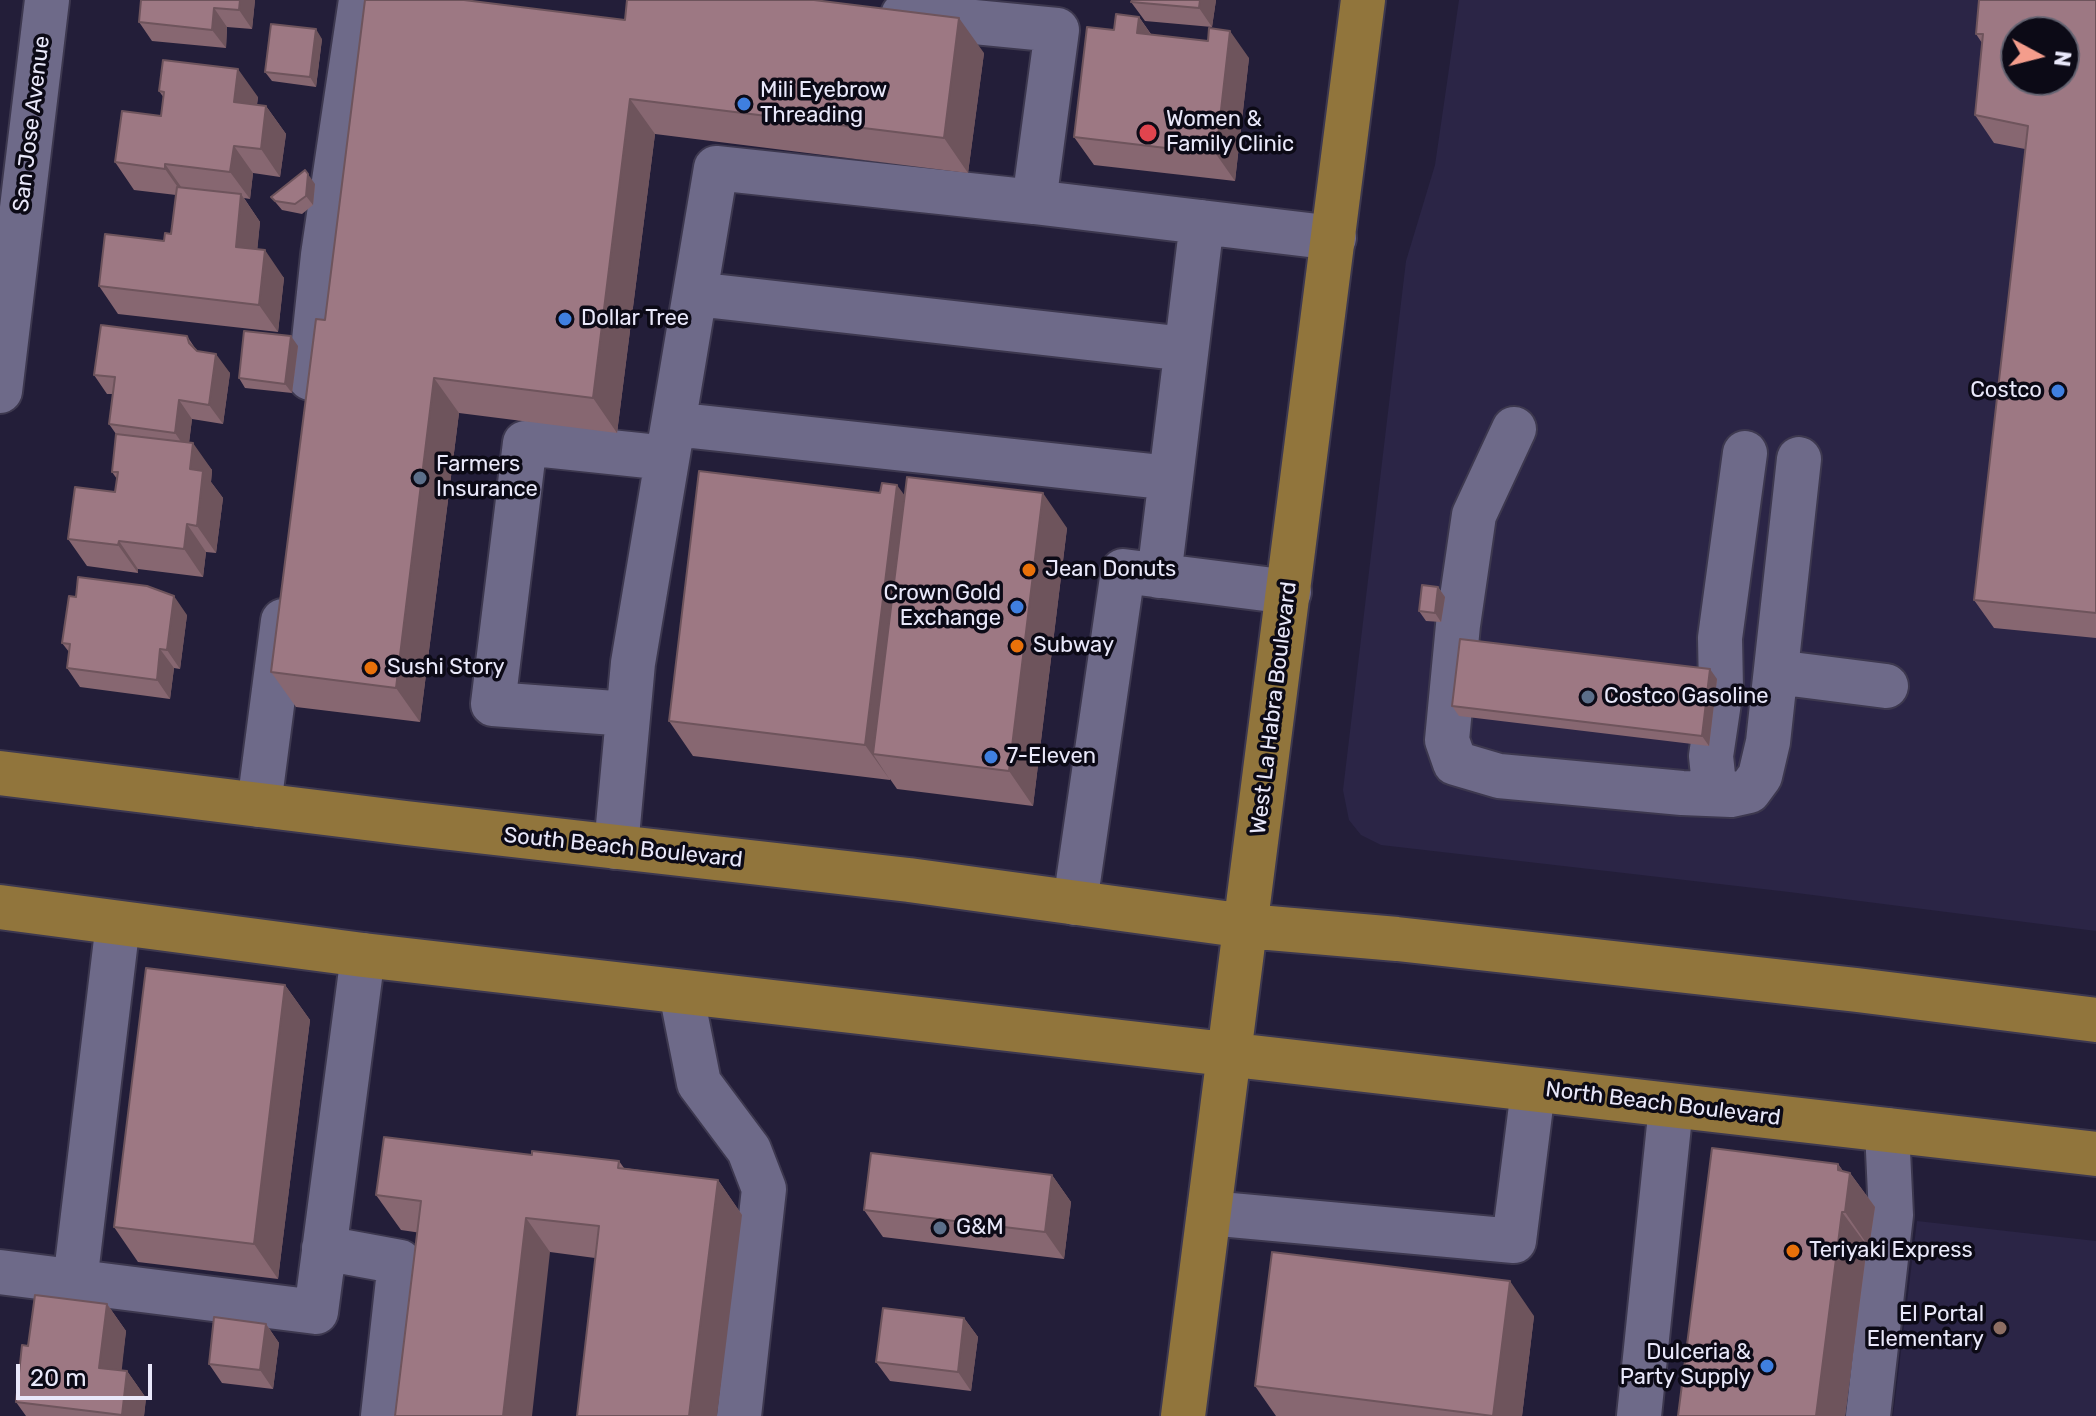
<!DOCTYPE html>
<html>
<head>
<meta charset="utf-8">
<style>
	body { margin:0 }
	#map { position:relative; width:2096px; height:1416px; overflow:hidden; background:#231e39; font-family:Rubik,sans-serif }
	canvas { display:block }
	.north { position:absolute; left:2000px; top:16px; width:80px; height:80px; box-sizing:border-box; background:#0c0a16; border:2px solid #646371; border-radius:50%; rotate:97deg; font-size:22px; font-weight:700; line-height:32px; text-align:center; color:#e9e8fa }
	.north::after { content:''; display:block; margin:auto; width:28px; height:36px; background:#f49d8c; clip-path:polygon(50% 0,100% 100%,50% 72%,0 100%) }
	.scale { position:absolute; left:16px; top:1364px; width:136px; height:36px; box-sizing:border-box; border:4px solid #e9e8fa; border-top:0; padding-left:10px; font-size:24px; line-height:28px; white-space:nowrap; color:#e9e8fa; -webkit-text-stroke:6px #0c0a16; paint-order:stroke }
</style>
</head>
<body>
<div id="map">
<canvas width="2096" height="1416"></canvas>
<div class="north">N</div>
<div class="scale">20 m</div>
</div>
<script>
const c = document.querySelector('canvas').getContext('2d');
c.lineJoin = 'round';
function fillPath(path, color) {
  c.fillStyle = color;
  c.fill(path, 'evenodd');
}
function shape(rows) {
  const path = new Path2D();
  for (const r of rows) {
    path.moveTo(r[0], r[1]);
    for (let i = 2; i < r.length; i += 2) path.lineTo(r[i], r[i + 1]);
  }
  return path;
}
function strokePath(path, color, width, dash) {
  c.strokeStyle = color;
  c.lineWidth = width;
  c.lineCap = dash ? 'butt' : 'round';
  c.setLineDash(dash || []);
  c.stroke(path);
}
function drawText(font, color, halo, rows, align = 'center') {
  c.font = font + ' Rubik,sans-serif';
  c.lineWidth = 7;
  c.setLineDash([]);
  c.textBaseline = 'middle';
  c.strokeStyle = halo;
  c.fillStyle = color;
  for (const [text, x, y, turn = 0] of rows) {
    c.save();
    c.translate(x, y);
    c.rotate((+turn || 0) * Math.PI / 180);
    c.textAlign = isNaN(turn) ? turn : align;
    if (halo) c.strokeText(text, 0, 0);
    c.fillText(text, 0, 0);
    c.restore();
  }
}
const built = shape([
	[1459,0,2096,0,2096,931,1789,892,1381,845,1361,835,1349,820,1343,790,1406,261,1435,165],
	[2016,32,2064,32,2064,80,2016,80],
	[1917,1221,2096,1241,2096,1416,1893,1416]
]);
const minor = shape([
	[903,15,1057,30,1034,202,1334,238],
	[695,294,1186,349],
	[310,378,323,255,361,0],
	[0,391,47,0],
	[673,424,1171,478],
	[1514,429,1474,515,1458,625,1447,740,1455,763,1499,776,1682,793,1731,795,1749,791,1760,776,1768,742,1799,459],
	[1159,576,1202,222],
	[1776,672,1886,686],
	[628,714,493,704,525,443,667,458],
	[1715,794,1711,756,1721,689,1720,638,1745,453],
	[259,805,283,621],
	[616,847,633,663,716,168,1034,202],
	[1075,903,1123,571,1289,592],
	[681,992,699,1083,749,1150,764,1189,739,1416],
	[1209,1213,1514,1241,1533,1090],
	[324,1248,400,1262,383,1416],
	[0,1272,316,1312,363,955],
	[75,1282,118,923],
	[1639,1416,1671,1106],
	[1868,1416,1891,1215,1887,1130]
]);
const major = shape([
	[0,773,406,823,909,880,1246,926,1397,939,1857,990,2096,1020],
	[0,907,363,955,2096,1154],
	[1183,1416,1363,0]
]);
const wall = shape([
	[141,0,255,0,252,29,227,27,226,48,152,41,139,22],
	[1132,0,1216,0,1212,27,1145,21,1131,2],
	[2096,0,2096,638,1994,628,1974,600,2025,149,1994,143,1975,115,1982,43,1976,34],
	[1139,17,1151,34,1249,58,1235,181,1094,165,1074,137,1114,30],
	[625,20,984,53,968,173,655,134,617,433,459,413,420,722,296,707,271,672,325,320],
	[322,39,316,87,272,81,265,72],
	[159,91,258,97,257,105,266,106,286,134,280,177,253,173,250,199,244,198,260,222,257,250,284,278,278,332,118,314,99,286,164,241,171,234,176,195,134,190,115,162,161,116,164,98],
	[315,184,313,205,302,214,282,210,271,197],
	[187,336,197,351,230,373,223,424,192,419,189,442,212,470,211,482,223,498,216,553,206,552,203,577,138,569,138,573,87,566,68,539,115,492,117,479,112,472,116,434,109,424,113,394,107,394,94,375],
	[298,346,292,393,245,388,239,378],
	[880,493,904,495,1067,528,1033,806,897,789,890,779,890,780,693,756,669,721],
	[1438,587,1445,597,1441,622,1426,621,1419,611],
	[187,615,180,669,174,668,170,699,80,687,67,668,69,652,62,643],
	[1717,679,1709,746,1459,716,1452,706],
	[285,985,310,1020,278,1279,138,1262,114,1227],
	[532,1155,619,1161,624,1168,718,1180,742,1215,595,1258,550,1252,401,1230,376,1195],
	[1838,1164,1843,1171,1850,1173,1875,1207,1869,1247,1867,1246,1845,1416],
	[1052,1175,1071,1202,1064,1259,883,1237,864,1210],
	[107,1304,126,1331,121,1370,127,1371,146,1398,144,1416,26,1416,16,1402,28,1346],
	[1534,1316,1522,1416,1276,1416,1255,1386],
	[964,1318,978,1337,971,1391,890,1381,876,1362],
	[266,1324,279,1343,273,1389,222,1383,209,1364]
]);
const shadedWall = shape([
	[240,0,255,0,252,29,239,10],
	[1200,0,1216,0,1212,27,1199,8],
	[214,8,227,27,226,48,212,30],
	[1139,17,1158,45,1137,33],
	[959,18,984,53,968,173,944,138],
	[316,29,322,39,316,87,310,77],
	[1230,31,1249,58,1235,181,1216,154],
	[238,69,258,97,253,130,234,102],
	[630,99,655,134,617,433,593,398],
	[266,106,286,134,280,177,261,149],
	[234,146,253,173,250,199,230,172],
	[165,164,184,191,184,196,165,169],
	[308,174,315,184,313,205,306,196],
	[241,194,260,222,255,274,236,247],
	[265,250,284,278,278,332,259,305],
	[291,336,298,346,292,393,285,384],
	[216,354,230,373,223,424,209,405],
	[434,378,459,413,420,722,396,688],
	[179,400,192,419,188,452,175,433],
	[193,443,212,470,211,482,223,498,216,553,197,526,190,469],
	[897,485,922,519,873,754,890,780,865,745],
	[1043,493,1067,528,1033,806,1009,771],
	[187,524,206,552,203,577,184,549],
	[119,541,138,569,138,573,118,545],
	[1438,587,1445,597,1441,622,1435,613],
	[174,596,187,615,180,669,167,650],
	[160,649,174,668,170,699,157,680],
	[1710,669,1717,679,1709,746,1702,736],
	[285,985,310,1020,278,1279,254,1244],
	[1838,1164,1849,1180,1850,1173,1875,1207,1869,1247,1845,1212,1838,1170],
	[1052,1175,1071,1202,1064,1259,1045,1232],
	[718,1180,742,1215,717,1416,689,1416],
	[1842,1212,1867,1246,1845,1416,1816,1416],
	[526,1218,550,1252,532,1416,503,1416],
	[1510,1281,1534,1316,1522,1416,1493,1416],
	[107,1304,126,1331,119,1395,99,1368],
	[964,1318,978,1337,971,1391,958,1372],
	[266,1324,279,1343,273,1389,260,1370],
	[127,1371,146,1398,144,1416,123,1416,122,1415]
]);
const building = shape([
	[141,0,240,0,239,10,214,8,212,30,139,22,141,0],
	[365,0,464,0,625,20,627,0,814,0,959,18,944,138,630,99,593,398,434,378,396,688,271,672,316,319,325,320,365,0],
	[1132,0,1200,0,1199,8,1131,2,1132,0],
	[1979,0,2096,0,2096,613,1974,600,2028,126,1975,115,1983,34,1976,34,1979,0],
	[2016,32,2064,32,2064,80,2016,80,2016,32],
	[1116,14,1139,17,1137,33,1208,41,1209,28,1230,31,1216,154,1074,137,1087,27,1114,30,1116,14],
	[271,24,316,29,310,77,265,72,271,24],
	[163,60,238,69,234,102,266,106,261,149,234,146,230,172,165,164,165,169,115,162,122,111,161,116,164,92,159,91,163,60],
	[305,170,308,174,306,196,295,204,275,201,271,197,305,170],
	[177,187,241,194,236,247,265,250,259,305,99,286,105,234,164,241,165,233,171,234,177,187],
	[101,325,187,336,189,343,197,351,216,354,209,405,179,400,175,433,109,424,115,377,94,375,101,325],
	[244,331,291,336,285,384,239,378,244,331],
	[116,434,193,443,190,469,203,471,197,526,187,524,184,549,119,541,118,545,68,539,75,487,115,492,118,472,112,472,116,434],
	[699,471,880,493,882,483,897,485,865,745,669,721,699,471],
	[907,477,1043,493,1009,771,873,754,907,477],
	[78,577,147,586,174,596,167,650,160,649,157,680,67,668,70,644,62,643,69,596,76,597,78,577],
	[1422,585,1438,587,1435,613,1419,611,1422,585],
	[1460,639,1710,669,1702,736,1452,706,1460,639],
	[146,968,285,985,254,1244,114,1227,146,968],
	[384,1137,532,1155,532,1151,619,1161,618,1168,718,1180,689,1416,577,1416,599,1226,526,1218,503,1416,395,1416,421,1201,376,1195,384,1137],
	[1712,1148,1838,1164,1838,1170,1850,1173,1845,1212,1842,1212,1816,1416,1678,1416,1712,1148],
	[871,1153,1052,1175,1045,1232,864,1210,871,1153],
	[1272,1252,1510,1281,1493,1416,1255,1386,1272,1252],
	[35,1295,107,1304,99,1368,127,1371,122,1415,16,1402,22,1345,28,1346,35,1295],
	[883,1308,964,1318,958,1372,876,1362,883,1308],
	[214,1317,266,1324,260,1370,209,1364,214,1317]
]);
const markers = [
	[744,104,8,"#3f7fe0"],
	[1148,133,10,"#e0444e"],
	[565,319,8,"#3f7fe0"],
	[2058,391,8,"#3f7fe0"],
	[420,478,8,"#5c6f8a"],
	[1029,570,8,"#e8710a"],
	[1017,607,8,"#3f7fe0"],
	[1017,646,8,"#e8710a"],
	[371,668,8,"#e8710a"],
	[1588,697,8,"#5c6f8a"],
	[991,757,8,"#3f7fe0"],
	[940,1228,8,"#5c6f8a"],
	[1793,1251,8,"#e8710a"],
	[2000,1328,8,"#8d6e63"],
	[1767,1366,8,"#3f7fe0"]
];
const poiNames = [
	["Mili Eyebrow",760,91],
	["Threading",760,116],
	["Women &",1166,120],
	["Family Clinic",1166,145],
	["Dollar Tree",581,319],
	["Costco",2042,391,"right"],
	["Farmers",436,465],
	["Insurance",436,490],
	["Jean Donuts",1045,570],
	["Crown Gold",1001,594,"right"],
	["Exchange",1001,619,"right"],
	["Subway",1033,646],
	["Sushi Story",387,668],
	["Costco Gasoline",1604,697],
	["7-Eleven",1007,757],
	["G&M",956,1228],
	["Teriyaki Express",1809,1251],
	["El Portal",1984,1315,"right"],
	["Elementary",1984,1340,"right"],
	["Dulceria &",1751,1353,"right"],
	["Party Supply",1751,1378,"right"]
];
const streetNames = [
	["San Jose Avenue",32,124,-83],
	["West La Habra Boulevard",1274,708,-83],
	["South Beach Boulevard",623,848,6],
	["North Beach Boulevard",1663,1104,7]
];
fillPath(built, '#2b2546');
strokePath(minor, '#3d384f', 48);
strokePath(major, '#3d384f', 48);
strokePath(minor, '#6e6a89', 44);
strokePath(major, '#91753c', 44);
fillPath(wall, '#876771');
fillPath(shadedWall, '#6e545c');
fillPath(building, '#9d7883');
strokePath(building, '#6e545c', 2);
for (const [x, y, r, color] of markers) {
  const dot = new Path2D();
  dot.arc(x, y, r, 0, 2 * Math.PI);
  c.fillStyle = color;
  c.fill(dot);
  strokePath(dot, '#0c0a16', 3);
}
drawText('22px', '#e9e8fa', '#0c0a16', poiNames, 'left');
drawText('22px', '#e9e8fa', '#0c0a16', streetNames);
</script>
</body>
</html>
